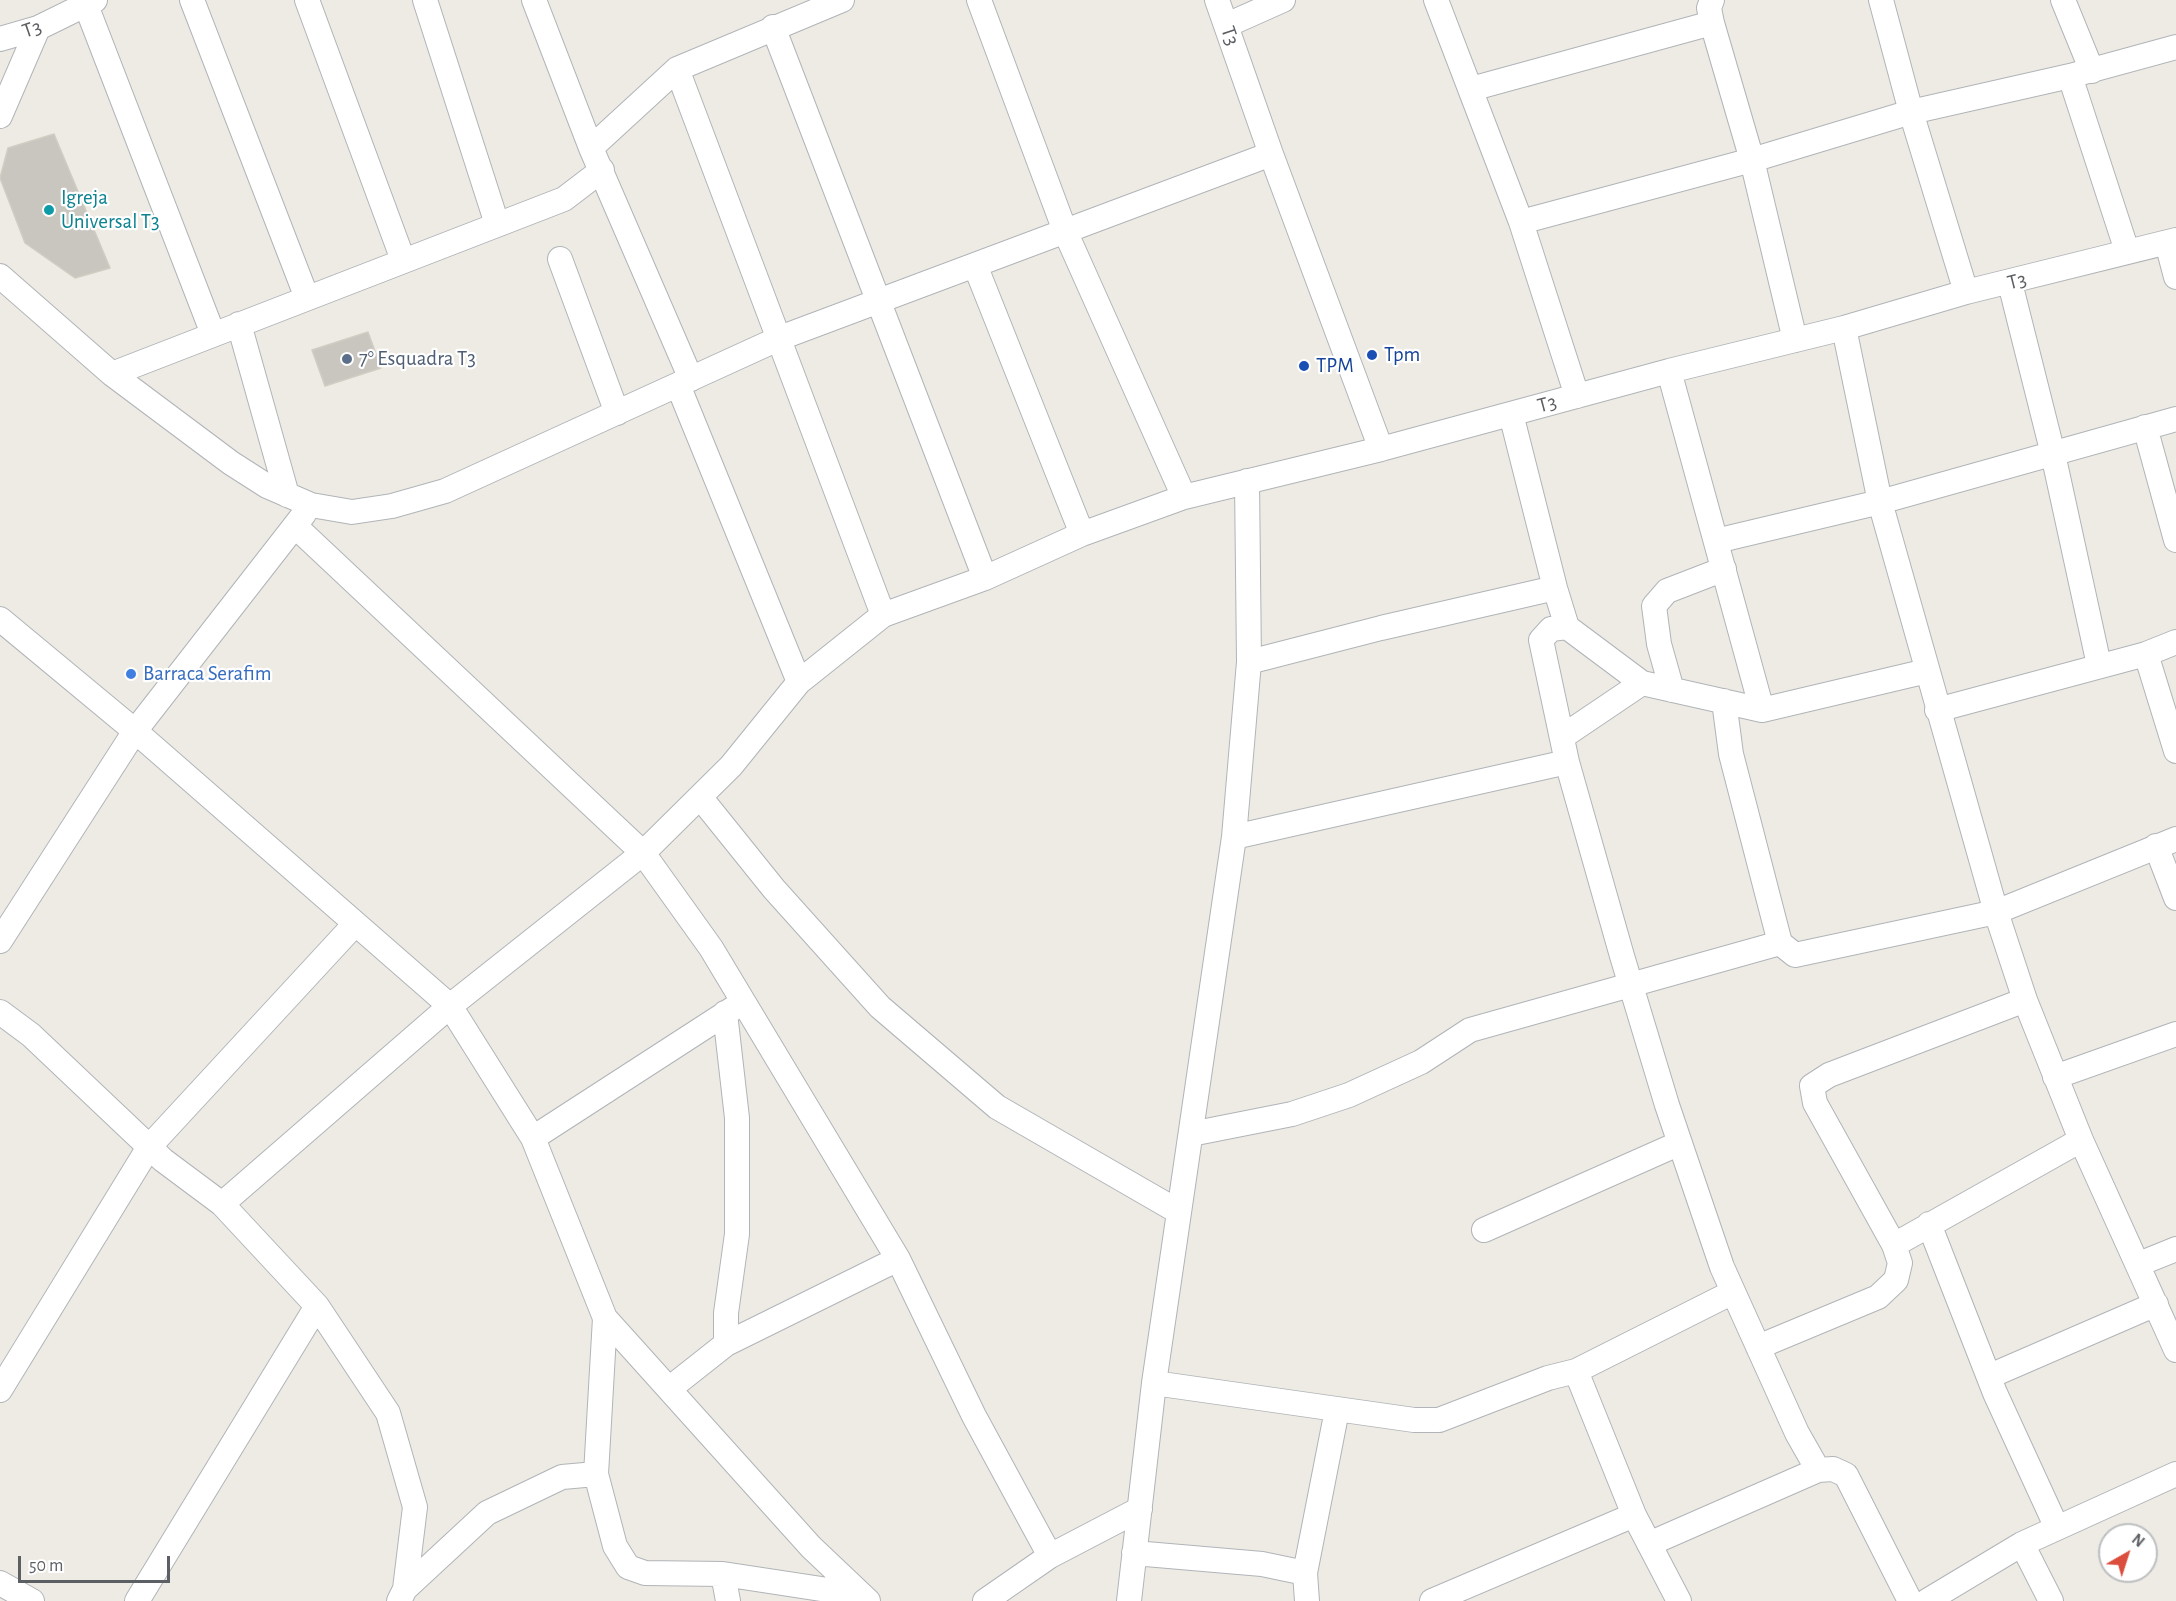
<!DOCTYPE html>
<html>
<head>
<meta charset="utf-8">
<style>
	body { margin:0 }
	#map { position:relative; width:2176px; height:1601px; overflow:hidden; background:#edebe4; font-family:"Alegreya Sans",sans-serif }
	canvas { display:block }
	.north { position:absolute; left:2098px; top:1523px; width:60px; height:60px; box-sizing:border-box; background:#fff; border:2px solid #bebfc1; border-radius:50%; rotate:39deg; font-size:16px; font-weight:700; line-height:24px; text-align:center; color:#5c5f63 }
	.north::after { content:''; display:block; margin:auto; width:21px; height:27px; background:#db4d3c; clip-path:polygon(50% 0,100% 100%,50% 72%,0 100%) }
	.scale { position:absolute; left:18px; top:1556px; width:152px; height:27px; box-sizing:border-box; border:3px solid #5c5f63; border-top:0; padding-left:8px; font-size:18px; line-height:21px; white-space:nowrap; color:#5c5f63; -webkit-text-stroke:4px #fff; paint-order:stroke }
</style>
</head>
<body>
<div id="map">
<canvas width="2176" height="1601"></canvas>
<div class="north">N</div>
<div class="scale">50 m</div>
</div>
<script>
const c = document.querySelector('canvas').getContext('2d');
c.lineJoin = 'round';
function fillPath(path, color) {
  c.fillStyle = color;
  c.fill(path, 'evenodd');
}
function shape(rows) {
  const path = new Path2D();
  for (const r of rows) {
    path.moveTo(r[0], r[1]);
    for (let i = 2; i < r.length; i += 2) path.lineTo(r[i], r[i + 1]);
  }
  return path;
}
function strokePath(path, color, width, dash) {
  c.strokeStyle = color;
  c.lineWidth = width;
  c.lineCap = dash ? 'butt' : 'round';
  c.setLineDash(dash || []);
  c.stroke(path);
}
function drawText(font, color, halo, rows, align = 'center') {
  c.font = font + ' "Alegreya Sans",sans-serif';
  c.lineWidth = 4.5;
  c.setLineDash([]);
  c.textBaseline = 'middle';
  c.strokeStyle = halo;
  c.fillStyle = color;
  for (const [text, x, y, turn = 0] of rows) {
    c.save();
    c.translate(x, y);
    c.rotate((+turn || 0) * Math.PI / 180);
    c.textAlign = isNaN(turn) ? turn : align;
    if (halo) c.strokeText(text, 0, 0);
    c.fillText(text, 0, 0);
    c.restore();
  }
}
const building = shape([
	[54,134,110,268,75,278,25,243,0,178,8,148,54,134],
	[368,332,381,368,325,386,312,350,368,332]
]);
const minor = shape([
	[84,0,213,334],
	[192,0,307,298],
	[307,0,403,260],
	[425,0,497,224],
	[534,0,591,148,691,379],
	[979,0,1065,231,1184,497],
	[1217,0,1271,154,1381,449,1669,371,1844,328,1966,292,2176,240],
	[1436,0,1521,222,1577,396],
	[1712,0,1709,8,1712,23,1752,160,1795,340],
	[1881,0,1911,112,1966,292],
	[2063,0,2092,71],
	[1227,25,1283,0],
	[773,27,985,578],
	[0,39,38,28,95,0],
	[677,69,883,615],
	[2070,76,2127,251],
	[1471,89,1712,23],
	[0,116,38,28],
	[591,148,677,69,842,0],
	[1521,222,1752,160,1911,112,2070,76,2176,47],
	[2167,243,2176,277],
	[560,259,617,413],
	[975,265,1082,534],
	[0,276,112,374,231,463,267,486,311,505,352,512,392,506,445,491,780,338,1271,154],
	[2010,283,2053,454,2099,665],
	[239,324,287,495],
	[1844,328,1880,502,1996,912,2025,1000,2081,1140,2176,1350],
	[1669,371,1762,710],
	[112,374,564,199,602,170],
	[678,385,799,682],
	[1511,414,1555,588,1567,627,1551,629,1541,640,1567,762,1622,956,1667,1105,1722,1267,1797,1433,1818,1470],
	[2145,427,2176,540],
	[295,526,643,853,711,948,898,1259,974,1416,1050,1556],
	[1716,541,1880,502,2176,419],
	[0,619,135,731,450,1006,533,1138,605,1318,811,1547,868,1601],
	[1567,627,1642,683,1762,710,1927,671],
	[2146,654,2176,751],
	[1249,662,1381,628,1555,588],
	[1672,690,1659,644,1654,606,1667,591,1724,569],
	[1724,701,1731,754,1780,943,1795,955,1996,912,2176,839],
	[1937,710,2146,654,2176,642],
	[1562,737,1642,683],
	[700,797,774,889,880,1007,997,1107,1179,1212],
	[1234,837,1567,762],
	[2156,846,2176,898],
	[0,941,135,731,304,514],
	[0,1012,31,1035,163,1160,222,1204,317,1306,388,1413,415,1507,405,1589,399,1601],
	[2055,1077,2176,1034],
	[1191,1134,1292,1114,1349,1095,1421,1062,1470,1030,1780,943],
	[533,1138,737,1006],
	[222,1204,450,1006,643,853,731,766,799,682,883,615,985,578,1082,534,1184,497,1381,449],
	[1929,1224,1995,1393,2057,1528],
	[1484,1230,1680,1143],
	[1894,1245,2081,1140],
	[2139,1264,2176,1249],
	[726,1344,898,1259],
	[1758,1347,1878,1297,1896,1280,1900,1263,1894,1245,1815,1103,1812,1086,1829,1075,2025,1000],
	[1576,1371,1634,1515,1679,1601],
	[1990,1376,2156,1304],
	[1154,1383,1414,1420,1439,1420,1548,1378,1576,1371,1733,1292],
	[669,1389,726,1344,726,1313,737,1234,737,1118,725,1013],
	[0,1390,149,1147,355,924],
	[596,1474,605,1318],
	[1649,1544,1818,1470,1833,1469,1846,1475,1910,1601],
	[2022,1544,2051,1601],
	[1134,1553,1262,1564,1305,1573,1307,1601],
	[1305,1573,1337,1410],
	[723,1574,861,1595],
	[0,1583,32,1601],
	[405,1589,487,1513,562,1477,596,1474,615,1546,628,1567,645,1573,723,1574,728,1601],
	[137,1601,317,1306],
	[985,1601,1050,1556,1140,1509],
	[1129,1601,1154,1383,1234,837,1249,662,1247,481],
	[1432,1601,1634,1515],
	[1927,1601,2022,1544,2176,1474]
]);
const markers = [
	[49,210,6,"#0f9aa8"],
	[1372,355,6,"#1a4fb4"],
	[347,359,6,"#5c6f8a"],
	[1304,366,6,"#1a4fb4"],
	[131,674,6,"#3f7fe0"]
];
const streetNames = [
	["T3",32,29,-19],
	["T3",1230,36,71],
	["T3",2017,281,-14],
	["T3",1547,404,-15]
];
const cultureNames = [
	["Igreja",61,198],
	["Universal T3",61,222]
];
const transitNames = [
	["Tpm",1384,355],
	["TPM",1316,366]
];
const serviceNames = [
	["7° Esquadra T3",359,359]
];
const shopNames = [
	["Barraca Serafim",143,674]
];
fillPath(building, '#c9c6c0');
strokePath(building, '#d1cdc2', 1.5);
strokePath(minor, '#b1b4b8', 26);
strokePath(minor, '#fff', 24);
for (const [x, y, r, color] of markers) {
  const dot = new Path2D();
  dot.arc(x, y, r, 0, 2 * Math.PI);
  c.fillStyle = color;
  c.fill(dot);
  strokePath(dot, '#fff', 2);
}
drawText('21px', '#5c5f63', '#fff', streetNames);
drawText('21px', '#0d838f', '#fff', cultureNames, 'left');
drawText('21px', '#164399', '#fff', transitNames, 'left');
drawText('21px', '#4e5e75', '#fff', serviceNames, 'left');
drawText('21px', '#366cbe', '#fff', shopNames, 'left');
</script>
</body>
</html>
